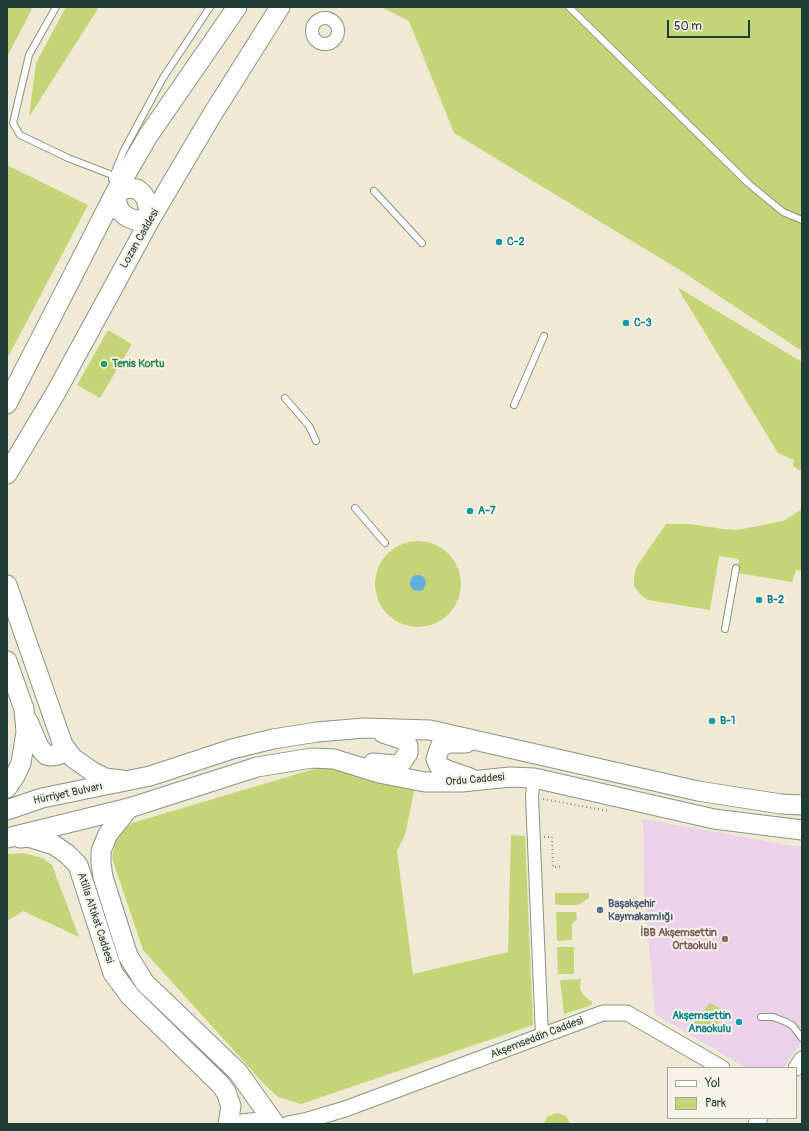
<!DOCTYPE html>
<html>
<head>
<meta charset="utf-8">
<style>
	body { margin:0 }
	#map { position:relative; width:809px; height:1131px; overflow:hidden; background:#f0ead4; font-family:Pangolin,sans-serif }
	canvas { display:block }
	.frame { position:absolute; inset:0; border:8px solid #1f3d34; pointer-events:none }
	.legend { position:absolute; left:667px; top:1067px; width:130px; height:52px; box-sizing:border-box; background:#f7f3e8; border:1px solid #a1aaa0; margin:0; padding:5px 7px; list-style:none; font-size:12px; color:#1f3d34 }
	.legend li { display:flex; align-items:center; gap:8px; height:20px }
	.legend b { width:20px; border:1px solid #a1aaa0 }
	.scale { position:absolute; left:667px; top:20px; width:83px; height:18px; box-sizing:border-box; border:2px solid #1f3d34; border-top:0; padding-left:5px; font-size:12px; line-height:14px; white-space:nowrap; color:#1f3d34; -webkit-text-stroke:3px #f7f3e8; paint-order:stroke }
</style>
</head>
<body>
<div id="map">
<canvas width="809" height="1131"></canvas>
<div class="frame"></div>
<ul class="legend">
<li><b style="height:5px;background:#fff"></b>Yol</li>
<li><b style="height:11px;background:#c4d476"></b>Park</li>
</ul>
<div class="scale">50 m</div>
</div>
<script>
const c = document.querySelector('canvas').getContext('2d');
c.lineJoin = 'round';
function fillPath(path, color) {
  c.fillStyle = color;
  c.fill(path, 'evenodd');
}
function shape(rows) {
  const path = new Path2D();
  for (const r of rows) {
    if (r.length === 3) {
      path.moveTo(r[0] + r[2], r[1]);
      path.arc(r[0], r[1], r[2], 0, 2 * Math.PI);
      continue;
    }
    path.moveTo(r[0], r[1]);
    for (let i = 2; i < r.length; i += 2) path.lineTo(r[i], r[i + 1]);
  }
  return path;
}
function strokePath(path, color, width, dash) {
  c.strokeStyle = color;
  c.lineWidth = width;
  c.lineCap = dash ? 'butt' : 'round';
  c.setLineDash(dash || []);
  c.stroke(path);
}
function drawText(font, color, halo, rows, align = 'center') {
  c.font = font + ' Pangolin,sans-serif';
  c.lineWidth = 4;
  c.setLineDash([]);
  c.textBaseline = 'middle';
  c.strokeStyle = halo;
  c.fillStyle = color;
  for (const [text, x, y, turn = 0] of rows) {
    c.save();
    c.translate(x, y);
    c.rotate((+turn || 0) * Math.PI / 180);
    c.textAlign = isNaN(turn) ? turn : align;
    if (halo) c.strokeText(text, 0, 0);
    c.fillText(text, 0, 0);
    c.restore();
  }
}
const built = shape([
	[643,819,793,846,802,846,802,1041,783,1068,746,1068,655,1014,644,892]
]);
const green = shape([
	[7,7,33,7,7,57],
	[66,7,99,7,29,117,36,63],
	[381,7,802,7,802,351,683,272,454,133,409,21],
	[7,165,88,205,7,359],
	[677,287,802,362,802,472,793,466,794,460,778,453],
	[108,330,132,344,100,398,77,385],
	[802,509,802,571,796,570,792,582,738,573,739,559,719,556,710,610,648,600,640,594,634,586,634,576,637,566,666,524,690,524,723,529,737,530,783,521],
	[418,584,43],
	[331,764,415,787,405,835,397,851,413,974,508,952,511,835,525,836,533,1025,301,1104,278,1097,266,1086,143,950,112,858,117,835,132,823],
	[23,853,42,858,52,865,79,937,23,911,7,921,7,854],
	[555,893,589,893,589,898,578,905,558,905,555,904],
	[556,912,576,912,577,919,572,924,572,940,557,941],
	[557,947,574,947,574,974,558,974],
	[581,979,580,989,584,996,592,1002,592,1005,564,1014,560,980],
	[710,1003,725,1011,711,1035,693,1024],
	[556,1113,565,1115,571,1124,544,1124,547,1117]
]);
const water = shape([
	[418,583,8]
]);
const path = shape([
	[543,799,609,811],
	[544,837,552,837,553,867,560,867]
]);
const service = shape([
	[56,7,29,55,13,123,20,135,68,158,112,175],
	[569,7,749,184,783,212,802,220],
	[112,179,124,150,163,78,210,7],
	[374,191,422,243],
	[285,398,309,426,316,441],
	[514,405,544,336],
	[355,508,385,543],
	[725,629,736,568],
	[761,1017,773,1017,786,1022,792,1025,802,1038]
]);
const minor = shape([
	[325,31,13],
	[534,778,532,796,542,1037]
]);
const tertiary = shape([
	[796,1068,802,1059],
	[288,1124,308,1120,345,1109,603,1013,627,1013,722,1068],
	[756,1124,760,1118]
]);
const primary = shape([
	[126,188,137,189,142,193,146,199,151,218,143,220,135,220,127,217,120,211,114,195,126,188],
	[7,404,114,195,148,136,237,7],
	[7,474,55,394,151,218,212,115,280,7],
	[7,585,63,745,73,758,93,772,105,778,122,780],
	[7,661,24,709,26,732,21,763,15,776,7,788],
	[28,721,39,747,46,755,50,756,58,755,63,745],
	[466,743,449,743,440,747,436,759,439,766,447,770,470,778],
	[373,763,395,765,401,763,408,753,408,746,404,740,383,733],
	[129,808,108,834,101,851,101,863,103,877,128,956,145,983,238,1072,275,1124],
	[7,810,42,798,150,776,232,749,273,739,317,732,364,728,430,730,698,791,781,804,802,805],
	[7,838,129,808,257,767,312,758,334,759,379,773,425,782,462,782,510,777,534,778,714,819,802,830],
	[20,838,28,837,54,845,67,854,78,865,113,973,130,996,220,1084,226,1092,231,1106,228,1124],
	[242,1124,260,1122,274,1124]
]);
const markers = [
	[499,242,4,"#0f9aa8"],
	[626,323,4,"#0f9aa8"],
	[104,364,4,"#2e9e5b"],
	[470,511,4,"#0f9aa8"],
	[759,600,4,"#0f9aa8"],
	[712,721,4,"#0f9aa8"],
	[600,910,4,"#5c6f8a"],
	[725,939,4,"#8d6e63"],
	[739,1022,4,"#0f9aa8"]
];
const streetNames = [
	["Lozan Caddesi",140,239,-60],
	["Ordu Caddesi",475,780,-5],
	["Hürriyet Bulvarı",68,794,-12],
	["Atilla Altıkat Caddesi",95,918,72],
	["Akşemseddin Caddesi",537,1038,-21]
];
const cultureNames = [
	["C-2",507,242],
	["C-3",634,323],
	["A-7",478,511],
	["B-2",767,600],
	["B-1",720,721],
	["Akşemsettin",731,1016,"right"],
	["Anaokulu",731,1029,"right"]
];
const leisureNames = [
	["Tenis Kortu",112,364]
];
const serviceNames = [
	["Başakşehir",608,904],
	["Kaymakamlığı",608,917]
];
const educationNames = [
	["İBB Akşemsettin",717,933],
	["Ortaokulu",717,946]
];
fillPath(built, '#ecd1ea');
fillPath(green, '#c4d476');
fillPath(water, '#61b0db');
strokePath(service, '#889484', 8);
strokePath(minor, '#889484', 14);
strokePath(tertiary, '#889484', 17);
strokePath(primary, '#889484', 21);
strokePath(path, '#889484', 2, [1, 3]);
strokePath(service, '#fff', 6);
strokePath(minor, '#fff', 12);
strokePath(tertiary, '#fff', 15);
strokePath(primary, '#fff', 19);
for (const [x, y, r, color] of markers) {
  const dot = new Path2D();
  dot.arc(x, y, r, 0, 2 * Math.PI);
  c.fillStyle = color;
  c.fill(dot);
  strokePath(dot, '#f7f3e8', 1.5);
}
drawText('11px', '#1f3d34', '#f7f3e8', streetNames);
drawText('bold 11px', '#0d838f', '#f7f3e8', cultureNames, 'left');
drawText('bold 11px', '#27864d', '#f7f3e8', leisureNames, 'left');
drawText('bold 11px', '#4e5e75', '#f7f3e8', serviceNames, 'left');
drawText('bold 11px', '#785e54', '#f7f3e8', educationNames, 'right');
</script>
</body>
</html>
